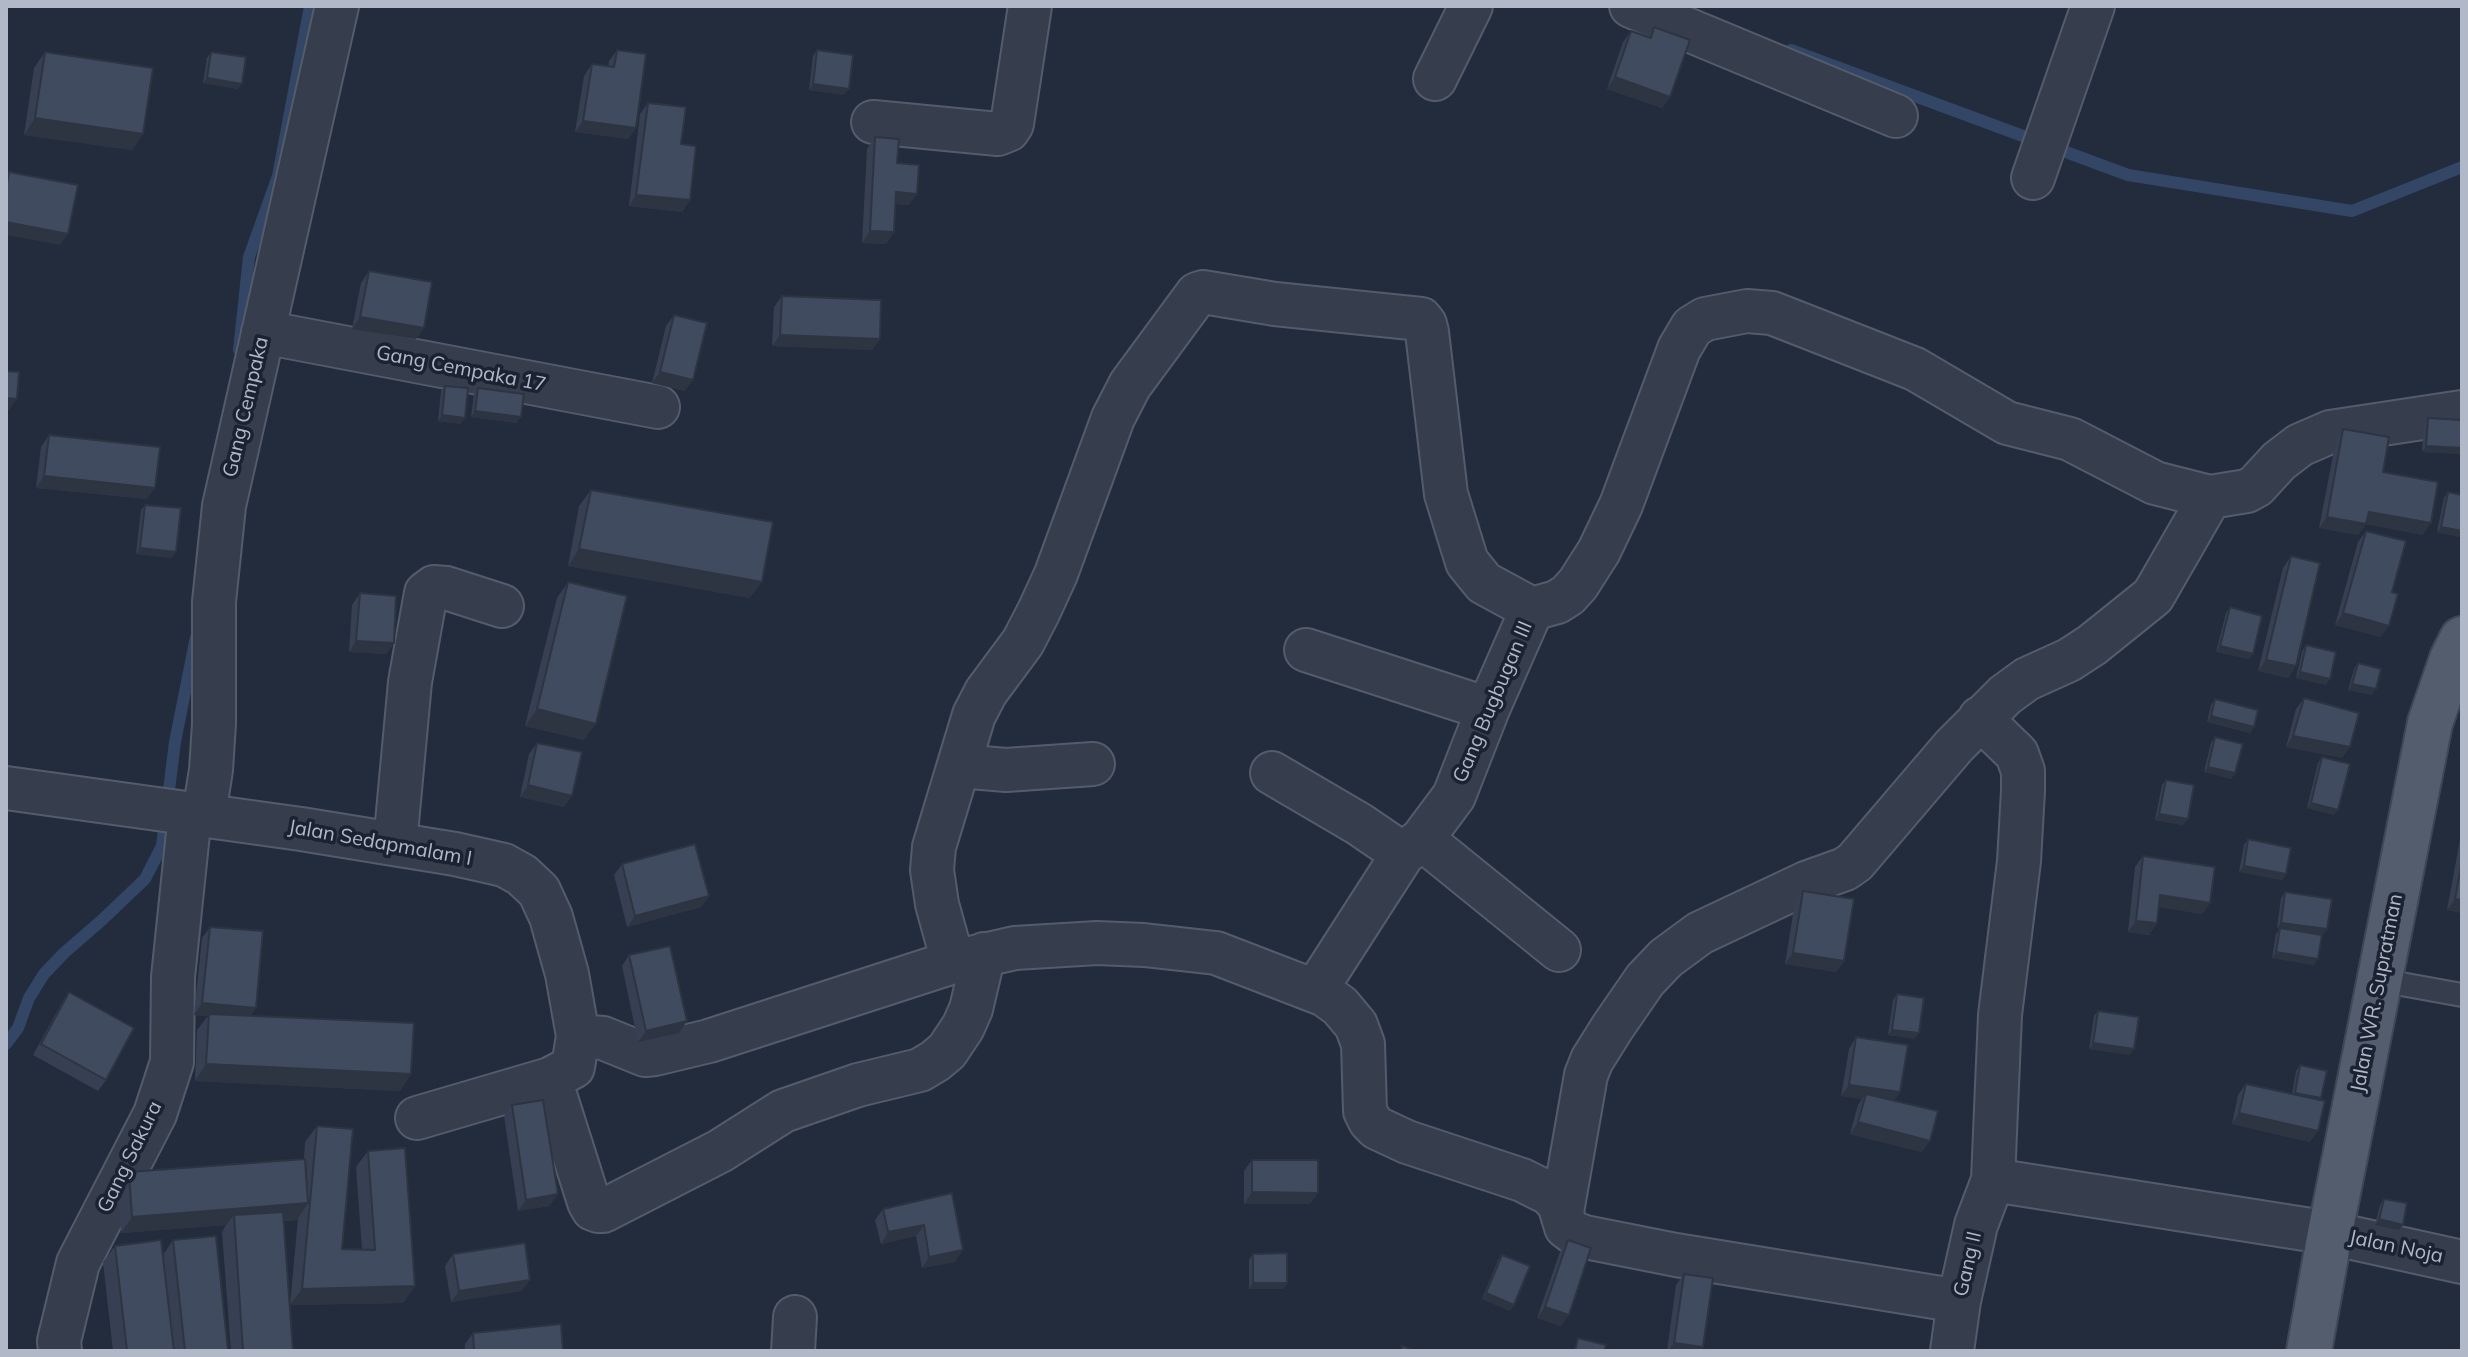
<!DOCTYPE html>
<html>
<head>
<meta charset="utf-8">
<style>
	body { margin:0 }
	#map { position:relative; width:2468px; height:1357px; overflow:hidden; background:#222c3d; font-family:Mulish,sans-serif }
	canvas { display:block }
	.frame { position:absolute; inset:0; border:8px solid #b1b9c9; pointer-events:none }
</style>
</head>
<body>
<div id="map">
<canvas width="2468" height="1357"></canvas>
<div class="frame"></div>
</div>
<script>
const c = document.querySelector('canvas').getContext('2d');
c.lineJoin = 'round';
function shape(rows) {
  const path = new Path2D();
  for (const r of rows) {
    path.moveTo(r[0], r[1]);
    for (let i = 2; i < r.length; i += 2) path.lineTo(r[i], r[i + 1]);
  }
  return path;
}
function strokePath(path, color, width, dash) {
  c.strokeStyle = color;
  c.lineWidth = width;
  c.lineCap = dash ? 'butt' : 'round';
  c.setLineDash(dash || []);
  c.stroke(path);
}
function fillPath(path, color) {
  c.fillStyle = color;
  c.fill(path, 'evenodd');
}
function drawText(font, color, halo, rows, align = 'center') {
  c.font = font + ' Mulish,sans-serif';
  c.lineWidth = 7;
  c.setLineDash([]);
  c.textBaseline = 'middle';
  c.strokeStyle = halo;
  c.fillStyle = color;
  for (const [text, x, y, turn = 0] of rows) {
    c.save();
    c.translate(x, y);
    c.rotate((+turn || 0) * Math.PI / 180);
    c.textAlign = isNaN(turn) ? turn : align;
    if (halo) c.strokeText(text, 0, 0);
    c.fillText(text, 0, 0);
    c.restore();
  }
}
const stream = shape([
	[1791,50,2128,175,2352,211,2462,167],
	[239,350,249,257,278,176,310,6],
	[6,1044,18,1028,29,998,44,974,64,953,102,920,145,879,162,846,175,742,196,637]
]);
const service = shape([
	[2379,980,2462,995]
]);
const minor = shape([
	[1631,6,1896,116],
	[1435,79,1471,6],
	[873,122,998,134,1008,130,1012,124,1030,6],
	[2033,178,2093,6],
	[263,332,658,407],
	[1532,609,1557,602,1568,595,1578,584,1599,551,1621,505,1679,349,1692,327,1705,319,1747,311,1772,313,1915,369,2007,423,2070,439,2155,483,2210,497,2247,491,2256,486,2279,461,2300,445,2330,432,2462,412],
	[1306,650,1488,709],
	[959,766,1006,770,1093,764],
	[1272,773,1359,824,1403,854],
	[6,788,301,829,455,854,504,865,522,875,539,891,551,917,567,974,578,1036,573,1067,550,1079,417,1118],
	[204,814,211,770,214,724,214,602,224,506,337,6],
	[1422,839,1559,950],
	[395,844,410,682,426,593,434,587,446,588,502,606],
	[953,962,937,904,932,870,934,847,974,715,986,692,1023,642,1039,611,1056,574,1113,418,1130,385,1197,294,1203,292,1275,304,1421,319,1425,324,1427,332,1446,494,1467,562,1484,583,1532,609],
	[1315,991,1403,854,1422,839,1454,796,1488,709,1532,609],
	[578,1036,603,1038,645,1055,655,1054,709,1041,953,962,1015,948,1097,943,1144,945,1216,953,1325,995,1340,1006,1356,1025,1363,1044,1365,1111,1370,1121,1377,1128,1407,1142,1522,1180,1550,1194,1559,1204,1566,1227,1574,1233,1585,1237,1676,1255,1959,1301],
	[550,1079,589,1202,593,1209,598,1211,603,1211,720,1151,783,1111,858,1085,920,1070,935,1061,947,1051,963,1027,971,1009,984,954],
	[1993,1180,2330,1233,2462,1262],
	[1562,1212,1586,1075,1592,1060,1612,1028,1645,980,1666,958,1700,933,1806,883,1845,869,1855,862,1954,746,2005,695,2027,679,2069,660,2092,645,2153,596,2210,497],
	[60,1351,59,1341,78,1263,155,1114,172,1062,173,977,190,814],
	[793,1351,795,1317],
	[1952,1351,1959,1301,1976,1225,1993,1180,2000,1015,2019,861,2023,791,2023,771,2017,754,1980,718]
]);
const primary = shape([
	[2309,1351,2330,1233,2430,723,2452,659,2462,639]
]);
const wall = shape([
	[1654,27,1670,97,1662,108,1607,89,1623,42,1631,31,1648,37],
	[617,50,636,128,628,139,575,132,584,76,592,64,608,67,609,61],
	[817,50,844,95,809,90,813,56],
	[45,52,143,134,132,150,24,135,34,68],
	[211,52,238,89,203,83,207,58],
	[648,103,681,144,690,200,682,212,629,206,640,114],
	[875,137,897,163,909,205,895,204,894,232,886,244,862,243,867,149],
	[369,271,424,328,416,339,352,329,361,283],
	[782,296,880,339,872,350,772,346,774,307],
	[674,315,685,391,652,383,666,326],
	[445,386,461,424,438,421,441,391],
	[478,388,517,423,471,417,474,394],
	[2428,418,2462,420,2462,454,2422,452,2424,424],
	[2343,429,2383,472,2423,535,2366,524,2358,535,2319,528,2336,440],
	[49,435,147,499,36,488,41,447],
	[591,490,750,598,568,566,579,506],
	[2448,492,2460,537,2437,532,2444,498],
	[145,505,172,558,136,554,141,510],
	[2366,531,2392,592,2381,637,2335,625,2358,542],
	[2291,556,2288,678,2258,671,2283,568],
	[568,582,584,740,525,726,557,598],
	[360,593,394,643,386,654,349,652,352,605],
	[2230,607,2249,659,2216,652,2226,613],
	[2306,645,2326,685,2296,678,2302,651],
	[2358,663,2372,695,2348,690,2354,669],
	[2304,698,2342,758,2286,747,2296,709],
	[2215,699,2254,727,2250,733,2207,722,2211,705],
	[2215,737,2235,773,2231,779,2204,772,2211,743],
	[537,743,564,807,520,797,529,754],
	[2322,757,2334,815,2307,808,2318,763],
	[2166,780,2183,825,2155,820,2162,785],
	[2462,829,2462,913,2447,910],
	[2248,839,2286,874,2282,880,2239,872,2244,845],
	[2143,856,2210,903,2202,914,2159,907,2157,923,2149,935,2128,932,2135,867],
	[622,864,709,896,701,907,627,927,614,875],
	[1803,891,1844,961,1836,972,1785,964,1795,902],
	[2285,892,2323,935,2308,933,2314,965,2272,958,2276,934,2280,929,2277,928,2281,898],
	[210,927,256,1008,251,1015,411,1074,400,1091,195,1081,197,1030,208,1016,194,1015,202,938],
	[629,955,679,1033,638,1042,622,966],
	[69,992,106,1080,98,1091,33,1055,61,1004],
	[1897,994,1915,1039,1888,1035,1893,1000],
	[2098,1011,2130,1055,2089,1049,2094,1016],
	[1856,1037,1894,1101,1922,1152,1850,1134,1858,1105,1862,1099,1841,1096,1849,1049],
	[2300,1065,2321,1098,2310,1142,2232,1124,2238,1095,2246,1084,2292,1094,2296,1071],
	[512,1105,550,1206,518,1211,504,1116],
	[317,1126,342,1249,362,1249,356,1167,368,1151,415,1286,403,1303,290,1305,298,1218,297,1220,284,1221,293,1351,231,1351,222,1232,226,1225,121,1233,118,1189,129,1172,304,1159,305,1142],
	[1252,1160,1310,1204,1244,1204,1244,1171],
	[952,1193,955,1262,922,1268,916,1236,881,1244,875,1220,883,1209],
	[2384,1199,2403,1225,2399,1230,2375,1225,2380,1205],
	[173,1240,228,1351,113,1351,103,1262,115,1246,163,1255],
	[1568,1240,1561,1326,1537,1318,1560,1252],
	[453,1254,522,1291,451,1302,445,1266],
	[1253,1254,1287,1283,1283,1289,1249,1289,1249,1260],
	[1502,1255,1514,1305,1510,1311,1482,1299,1498,1260],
	[1684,1274,1703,1347,1700,1351,1667,1351,1676,1285],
	[473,1333,563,1351,465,1351,465,1344]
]);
const shadedWall = shape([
	[1615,77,1670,97,1662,108,1607,89],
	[207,78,242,84,238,89,203,83],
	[813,84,849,89,844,95,809,90],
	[35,118,143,134,132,150,24,135],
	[583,121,636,128,628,139,575,132],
	[896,192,917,194,909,205,888,203],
	[636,195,690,200,682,212,629,206],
	[6,222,68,234,60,245,6,235],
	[870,231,894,232,886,244,862,243],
	[360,317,424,328,416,339,352,329],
	[780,335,880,339,872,350,772,346],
	[660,372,693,380,685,391,652,383],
	[6,398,17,399,9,410,6,410],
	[475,411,521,417,517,423,471,417],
	[442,415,465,418,461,424,438,421],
	[2426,446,2462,448,2462,454,2422,452],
	[44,476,155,488,147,499,36,488],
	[2369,512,2431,523,2423,535,2366,524,2358,535,2319,528,2327,517],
	[2441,527,2462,531,2462,534,2460,537,2437,532],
	[140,548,176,552,172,558,136,554],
	[579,549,762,582,750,598,568,566],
	[2343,613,2389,626,2381,637,2335,625],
	[356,641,394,643,386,654,349,652],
	[2220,646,2253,654,2249,659,2216,652],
	[2266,660,2296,666,2288,678,2258,671],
	[2300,672,2330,679,2326,685,2296,678],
	[2352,684,2376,689,2372,695,2348,690],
	[537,709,596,724,584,740,525,726],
	[2211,716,2254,727,2250,733,2207,722],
	[2293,736,2350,747,2342,758,2286,747],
	[2208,767,2235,773,2231,779,2204,772],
	[528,785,572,796,564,807,520,797],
	[2311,803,2338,810,2334,815,2307,808],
	[2159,814,2188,819,2183,825,2155,820],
	[2244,866,2286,874,2282,880,2239,872],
	[2160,895,2210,903,2202,914,2152,906],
	[709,896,701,907,627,927,635,916],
	[2455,899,2462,900,2462,913,2447,910],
	[2136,921,2157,923,2149,935,2128,932],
	[2281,923,2327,929,2323,935,2277,928],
	[2276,952,2318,959,2314,965,2272,958],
	[1793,953,1844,961,1836,972,1785,964],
	[202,1003,256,1008,248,1019,209,1014,208,1016,194,1015],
	[687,1021,679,1033,638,1042,646,1031],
	[1892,1030,1919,1033,1915,1039,1888,1035],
	[2093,1043,2134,1049,2130,1055,2089,1049],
	[206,1064,411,1074,400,1091,195,1081],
	[1849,1085,1900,1092,1892,1104,1866,1094,1862,1099,1841,1096],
	[2295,1093,2321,1098,2317,1104,2291,1098],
	[2239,1113,2318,1131,2310,1142,2232,1124],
	[1858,1122,1930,1141,1922,1152,1850,1134],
	[1252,1192,1318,1193,1310,1204,1244,1204],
	[558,1194,550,1206,518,1211,526,1200],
	[308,1203,297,1220,234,1225,234,1215,226,1225,121,1233,132,1217],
	[2379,1219,2403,1225,2399,1230,2375,1225],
	[924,1225,916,1236,881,1244,888,1232],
	[963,1250,955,1262,922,1268,929,1257],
	[530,1280,522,1291,451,1302,459,1291],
	[1253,1283,1287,1283,1283,1289,1249,1289],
	[415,1286,403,1303,290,1305,302,1289],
	[1486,1293,1514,1305,1510,1311,1482,1299],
	[1545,1307,1569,1315,1561,1326,1537,1318],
	[1674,1343,1703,1347,1700,1351,1668,1351]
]);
const building = shape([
	[1654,27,1690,40,1670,97,1615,77,1631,31,1651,38,1654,27],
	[617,50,646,54,636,128,583,121,592,64,614,67,617,50],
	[817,50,853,55,849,89,813,84,817,50],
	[45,52,153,68,143,134,35,118,45,52],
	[211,52,246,57,242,84,207,78,211,52],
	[648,103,686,107,681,144,696,146,690,200,636,195,648,103],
	[875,137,899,139,897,163,919,165,917,194,896,192,894,232,870,231,875,137],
	[9,172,78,185,68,234,6,222,6,189,9,172],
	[369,271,432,282,424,328,360,317,369,271],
	[782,296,881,300,880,339,780,335,782,296],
	[674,315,707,323,693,380,660,372,674,315],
	[6,371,19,372,17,399,6,398,6,371],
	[445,386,468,388,465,418,442,415,445,386],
	[478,388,524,394,521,417,475,411,478,388],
	[2428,418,2462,420,2462,448,2426,446,2428,418],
	[2343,429,2389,437,2383,472,2438,482,2431,523,2369,512,2366,524,2327,517,2343,429],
	[49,435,160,447,155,488,44,476,49,435],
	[591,490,773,522,762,582,579,549,591,490],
	[2448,492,2462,495,2462,531,2441,527,2448,492],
	[145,505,181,508,176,552,140,548,145,505],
	[2366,531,2406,541,2392,592,2398,594,2389,626,2343,613,2366,531],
	[2291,556,2320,563,2296,666,2266,660,2291,556],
	[568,582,627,596,596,724,537,709,568,582],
	[360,593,396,596,394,643,356,641,360,593],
	[2230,607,2262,616,2253,654,2220,646,2230,607],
	[2306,645,2336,652,2330,679,2300,672,2306,645],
	[2358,663,2381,669,2376,689,2352,684,2358,663],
	[2304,698,2359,713,2350,747,2293,736,2304,698],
	[2215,699,2258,710,2254,727,2211,716,2215,699],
	[2215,737,2243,744,2235,773,2208,767,2215,737],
	[537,743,582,752,572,796,528,785,537,743],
	[2322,757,2350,764,2338,810,2311,803,2322,757],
	[2166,780,2194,785,2188,819,2159,814,2166,780],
	[2248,839,2291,848,2286,874,2244,866,2248,839],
	[695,844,709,896,635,916,622,864,695,844],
	[2143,856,2215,867,2210,903,2160,895,2157,923,2136,921,2143,856],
	[2462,861,2462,900,2455,899,2462,861],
	[1803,891,1854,899,1844,961,1793,953,1803,891],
	[2285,892,2332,899,2327,929,2281,923,2285,892],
	[210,927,263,931,256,1008,202,1003,210,927],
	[2280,928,2322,935,2318,959,2276,952,2280,928],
	[670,946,687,1021,646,1031,629,955,670,946],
	[69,992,134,1028,106,1080,41,1044,69,992],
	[1897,994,1924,998,1919,1033,1892,1030,1897,994],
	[2098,1011,2139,1017,2134,1049,2093,1043,2098,1011],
	[209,1014,414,1023,411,1074,206,1064,209,1014],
	[1856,1037,1908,1045,1900,1092,1849,1085,1856,1037],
	[2300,1065,2327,1071,2321,1098,2295,1093,2300,1065],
	[2246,1084,2325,1101,2318,1131,2239,1113,2246,1084],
	[1866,1094,1938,1111,1930,1141,1858,1122,1866,1094],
	[543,1100,558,1194,526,1200,512,1105,543,1100],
	[317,1126,353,1129,342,1249,375,1250,368,1151,405,1148,415,1286,302,1289,317,1126],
	[305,1159,308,1203,132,1217,129,1172,305,1159],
	[1252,1160,1318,1160,1318,1193,1252,1192,1252,1160],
	[952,1193,963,1250,929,1257,924,1225,888,1232,883,1209,952,1193],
	[2384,1199,2407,1203,2403,1225,2379,1219,2384,1199],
	[283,1212,293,1351,243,1351,234,1215,283,1212],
	[216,1236,228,1351,185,1351,173,1240,216,1236],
	[161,1240,174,1351,127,1351,115,1246,161,1240],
	[1568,1240,1591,1248,1569,1315,1545,1307,1568,1240],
	[525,1243,530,1280,459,1291,453,1254,525,1243],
	[1287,1253,1287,1283,1253,1283,1253,1254,1287,1253],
	[1502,1255,1530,1266,1514,1305,1486,1293,1502,1255],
	[1684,1274,1713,1278,1703,1347,1674,1343,1684,1274],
	[561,1324,563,1351,474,1351,473,1333,561,1324],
	[1578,1338,1606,1345,1604,1351,1575,1351,1578,1338],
	[1402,1346,1416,1351,1401,1351,1402,1346]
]);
const streetNames = [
	["Gang Cempaka 17",461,369,11],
	["Gang Cempaka",246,407,-77],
	["Gang Bugbugan III",1493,702,-67],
	["Jalan Sedapmalam I",380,843,10],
	["Jalan WR. Supratman",2377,993,-79],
	["Gang Sakura",130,1157,-64],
	["Jalan Noja",2396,1247,12],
	["Gang II",1968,1264,-77]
];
strokePath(stream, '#344665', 12);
strokePath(service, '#545c6b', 26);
strokePath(minor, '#545c6b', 46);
strokePath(primary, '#3f4756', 48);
strokePath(service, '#363e4d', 22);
strokePath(minor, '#363e4d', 42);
strokePath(primary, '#545d6d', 44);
fillPath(wall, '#374052');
fillPath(shadedWall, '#2d3442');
fillPath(building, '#404b5f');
strokePath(building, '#2d3442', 2);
drawText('20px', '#b1b9c9', '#1b2332', streetNames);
</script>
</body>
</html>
